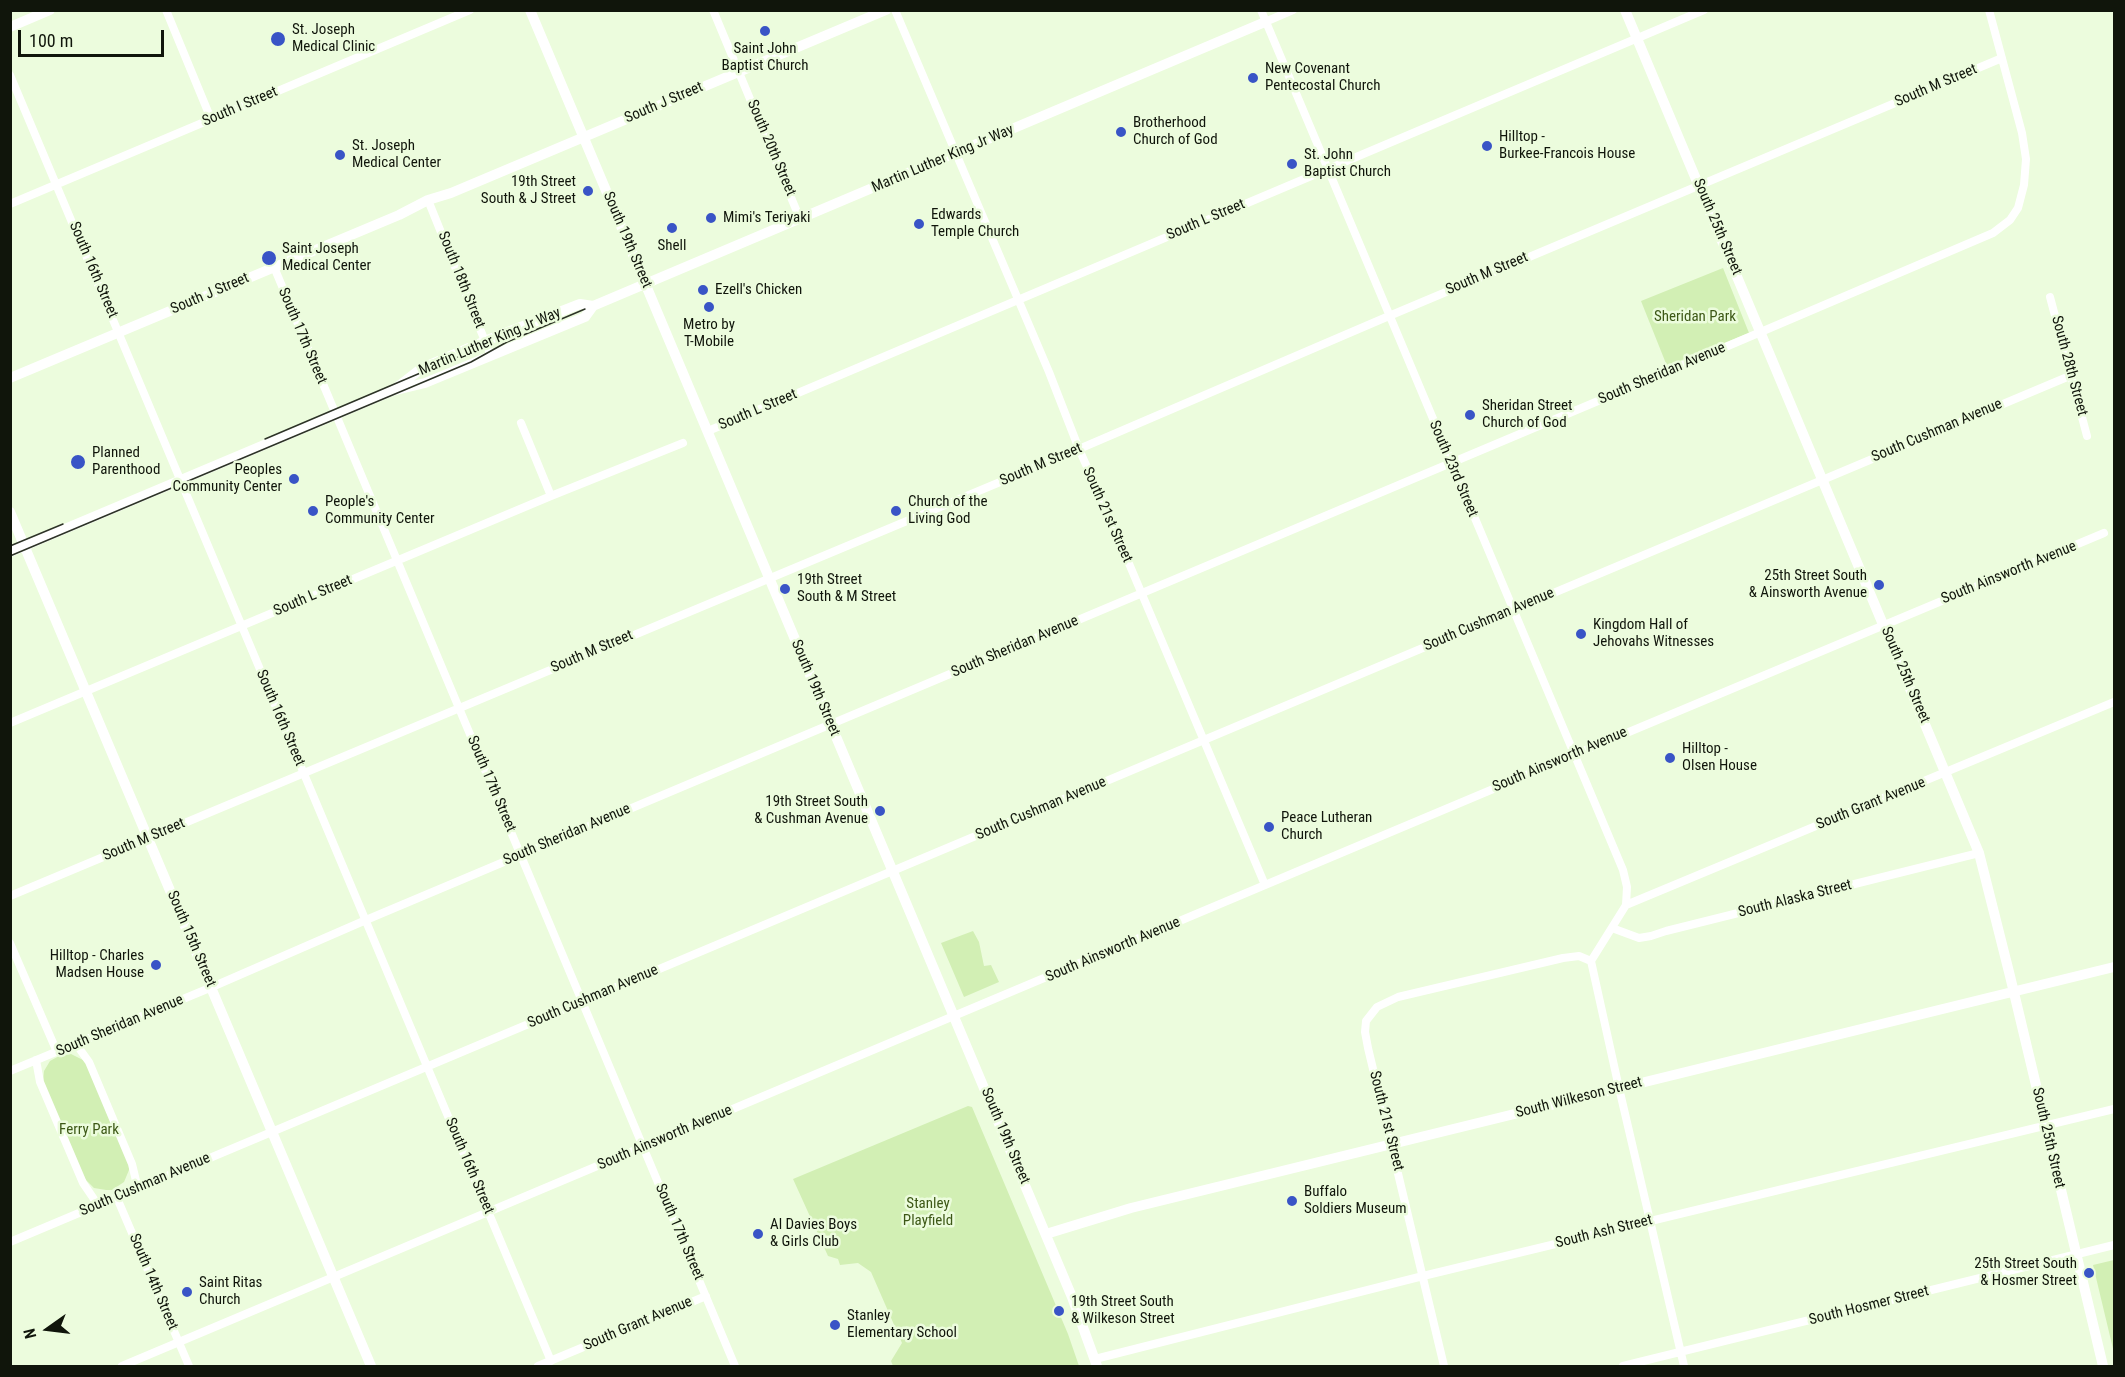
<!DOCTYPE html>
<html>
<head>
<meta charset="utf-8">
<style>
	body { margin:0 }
	#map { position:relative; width:2125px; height:1377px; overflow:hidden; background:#ecfcdd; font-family:"Roboto Condensed",sans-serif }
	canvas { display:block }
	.frame { position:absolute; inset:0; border:12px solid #10150b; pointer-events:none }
	.north { position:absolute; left:18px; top:1299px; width:60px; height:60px; -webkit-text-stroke:4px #ecfcdd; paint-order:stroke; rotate:256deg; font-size:16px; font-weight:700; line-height:24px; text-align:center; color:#10150b }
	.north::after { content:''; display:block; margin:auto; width:21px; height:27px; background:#10150b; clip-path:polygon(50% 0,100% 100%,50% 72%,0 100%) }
	.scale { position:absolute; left:18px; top:30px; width:146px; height:27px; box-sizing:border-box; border:3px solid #10150b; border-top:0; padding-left:8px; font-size:18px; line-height:21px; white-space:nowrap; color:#10150b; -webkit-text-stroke:4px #ecfcdd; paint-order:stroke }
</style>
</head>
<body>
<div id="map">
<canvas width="2125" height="1377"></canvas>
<div class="frame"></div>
<div class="north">N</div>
<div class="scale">100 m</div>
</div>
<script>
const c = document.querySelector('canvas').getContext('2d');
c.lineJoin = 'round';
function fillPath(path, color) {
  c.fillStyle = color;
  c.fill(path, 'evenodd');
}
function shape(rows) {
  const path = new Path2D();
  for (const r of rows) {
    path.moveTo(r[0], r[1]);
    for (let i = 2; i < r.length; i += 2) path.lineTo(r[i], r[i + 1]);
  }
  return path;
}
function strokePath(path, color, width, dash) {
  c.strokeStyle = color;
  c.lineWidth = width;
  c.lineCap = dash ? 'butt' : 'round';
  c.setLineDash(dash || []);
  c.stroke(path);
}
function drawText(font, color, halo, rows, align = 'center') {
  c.font = font + ' "Roboto Condensed",sans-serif';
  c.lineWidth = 5;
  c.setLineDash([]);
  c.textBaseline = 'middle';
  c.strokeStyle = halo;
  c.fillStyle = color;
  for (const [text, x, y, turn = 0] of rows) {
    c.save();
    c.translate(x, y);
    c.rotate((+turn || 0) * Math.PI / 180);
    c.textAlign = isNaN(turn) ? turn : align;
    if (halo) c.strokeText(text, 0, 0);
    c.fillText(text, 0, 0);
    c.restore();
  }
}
const green = shape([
	[1723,268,1749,333,1667,366,1641,301],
	[973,931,979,942,984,966,991,965,999,982,964,997,941,943],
	[71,1054,85,1061,129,1162,129,1170,124,1182,112,1190,106,1190,94,1188,83,1177,43,1082,44,1071,50,1061,59,1056],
	[968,1106,972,1107,1068,1334,1079,1366,893,1366,891,1361,902,1343,871,1272,858,1263,840,1265,838,1259,828,1256,793,1179],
	[2114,1260,2114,1353,2093,1265]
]);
const street = shape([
	[166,10,211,119],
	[713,10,800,219],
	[895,10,1049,372,1079,449,1111,521,1265,885],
	[1261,10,1623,870,1627,887,1626,905,1591,961],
	[1265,22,1293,10],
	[10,75,551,1361],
	[10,204,470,10],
	[430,205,491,356],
	[274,267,735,1366],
	[2050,297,2087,436],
	[521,423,551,496],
	[708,431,1704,10],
	[10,723,551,496,683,443],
	[10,896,1079,449,1389,316,2002,58],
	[1626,905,2114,702],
	[1612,928,1639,938,1651,936,1666,931,1979,853],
	[10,943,57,1052],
	[1591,961,1619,1088,1684,1366],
	[76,1044,89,1062,132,1164,138,1189],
	[36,1060,40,1082,83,1183,98,1205],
	[10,1071,212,987,366,920,1674,369,1993,233,2010,220,2018,208,2024,185,2026,159,2022,133,1989,10],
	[117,1198,189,1366],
	[10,1242,2072,375],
	[1095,1359,1423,1276,2114,1109],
	[122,1366,1574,755,2104,533],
	[538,1366,706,1296],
	[1444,1366,1368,1048,1365,1032,1366,1021,1377,1007,1398,997,1563,958,1579,956,1591,961],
	[1623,1366,2114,1245]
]);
const secondary = shape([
	[530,10,1072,1297,1097,1366],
	[1625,10,1979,853,2010,976,2103,1366],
	[10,27,50,10],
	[10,378,399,215,428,200,451,193,886,10],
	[395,389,422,368,485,341,580,304,593,306],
	[10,512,371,1366],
	[10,552,392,391,425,383,585,317,593,306,1265,22],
	[1046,1234,1131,1208,2114,967]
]);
const tram = shape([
	[265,439,491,343],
	[10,546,63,524],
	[10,556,471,362,507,342,585,309]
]);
const markers = [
	[765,31,6,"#3954c6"],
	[278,39,8,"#3954c6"],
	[1253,78,6,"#3954c6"],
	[1121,132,6,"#3954c6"],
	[1487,146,6,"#3954c6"],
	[340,155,6,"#3954c6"],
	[1292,164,6,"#3954c6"],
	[588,191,6,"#3954c6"],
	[711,218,6,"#3954c6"],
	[919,224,6,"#3954c6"],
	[672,228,6,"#3954c6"],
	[269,258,8,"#3954c6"],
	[703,290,6,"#3954c6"],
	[709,307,6,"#3954c6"],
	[1470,415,6,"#3954c6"],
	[78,462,8,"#3954c6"],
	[294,479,6,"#3954c6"],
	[313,511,6,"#3954c6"],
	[896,511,6,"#3954c6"],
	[1879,585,6,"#3954c6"],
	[785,589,6,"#3954c6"],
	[1581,634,6,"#3954c6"],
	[1670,758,6,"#3954c6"],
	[880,811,6,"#3954c6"],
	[1269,827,6,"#3954c6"],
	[156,965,6,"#3954c6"],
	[1292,1201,6,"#3954c6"],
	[758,1234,6,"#3954c6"],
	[2089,1273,6,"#3954c6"],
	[187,1292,6,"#3954c6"],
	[1059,1311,6,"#3954c6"],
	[835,1325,6,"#3954c6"]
];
const poiNames = [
	["St. Joseph",292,30],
	["Medical Clinic",292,47],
	["Saint John",765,49,"center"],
	["Baptist Church",765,66,"center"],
	["New Covenant",1265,69],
	["Pentecostal Church",1265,86],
	["Brotherhood",1133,123],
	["Church of God",1133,140],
	["Hilltop -",1499,137],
	["Burkee-Francois House",1499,154],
	["St. Joseph",352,146],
	["Medical Center",352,163],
	["St. John",1304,155],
	["Baptist Church",1304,172],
	["19th Street",576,182,"right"],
	["South & J Street",576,199,"right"],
	["Edwards",931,215],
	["Temple Church",931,232],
	["Mimi's Teriyaki",723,218],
	["Shell",672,246,"center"],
	["Saint Joseph",282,249],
	["Medical Center",282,266],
	["Ezell's Chicken",715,290],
	["Metro by",709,325,"center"],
	["T-Mobile",709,342,"center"],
	["Sheridan Street",1482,406],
	["Church of God",1482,423],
	["Planned",92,453],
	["Parenthood",92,470],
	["Peoples",282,470,"right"],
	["Community Center",282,487,"right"],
	["People's",325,502],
	["Community Center",325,519],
	["Church of the",908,502],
	["Living God",908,519],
	["25th Street South",1867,576,"right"],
	["& Ainsworth Avenue",1867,593,"right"],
	["19th Street",797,580],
	["South & M Street",797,597],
	["Kingdom Hall of",1593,625],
	["Jehovahs Witnesses",1593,642],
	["Hilltop -",1682,749],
	["Olsen House",1682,766],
	["19th Street South",868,802,"right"],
	["& Cushman Avenue",868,819,"right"],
	["Peace Lutheran",1281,818],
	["Church",1281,835],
	["Hilltop - Charles",144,956,"right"],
	["Madsen House",144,973,"right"],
	["Buffalo",1304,1192],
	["Soldiers Museum",1304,1209],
	["Al Davies Boys",770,1225],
	["& Girls Club",770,1242],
	["25th Street South",2077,1264,"right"],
	["& Hosmer Street",2077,1281,"right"],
	["Saint Ritas",199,1283],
	["Church",199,1300],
	["19th Street South",1071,1302],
	["& Wilkeson Street",1071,1319],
	["Stanley",847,1316],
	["Elementary School",847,1333]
];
const streetNames = [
	["South M Street",1936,86,-23],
	["South J Street",664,103,-23],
	["South I Street",240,107,-23],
	["South 20th Street",771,148,67],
	["Martin Luther King Jr Way",943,159,-23],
	["South L Street",1206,220,-23],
	["South 25th Street",1717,227,67],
	["South 19th Street",627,240,67],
	["South 16th Street",93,270,67],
	["South M Street",1487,274,-23],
	["South 18th Street",461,280,68],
	["South J Street",210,294,-23],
	["South 17th Street",302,336,67],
	["Martin Luther King Jr Way",490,342,-23],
	["South 28th Street",2069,366,75],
	["South Sheridan Avenue",1662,374,-23],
	["South L Street",758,410,-23],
	["South Cushman Avenue",1937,431,-23],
	["South M Street",1041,465,-23],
	["South 23rd Street",1453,469,67],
	["South 21st Street",1107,515,66],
	["South Ainsworth Avenue",2009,573,-22],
	["South L Street",313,596,-23],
	["South Cushman Avenue",1489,620,-23],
	["South Sheridan Avenue",1015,647,-23],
	["South M Street",592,652,-23],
	["South 25th Street",1905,675,67],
	["South 19th Street",815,688,67],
	["South 16th Street",280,718,67],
	["South Ainsworth Avenue",1560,760,-23],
	["South 17th Street",491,784,67],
	["South Grant Avenue",1871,804,-22],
	["South Cushman Avenue",1041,809,-23],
	["South Sheridan Avenue",567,835,-23],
	["South M Street",144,840,-23],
	["South Alaska Street",1795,899,-14],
	["South 15th Street",191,939,67],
	["South Ainsworth Avenue",1113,950,-23],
	["South Cushman Avenue",593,997,-23],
	["South Sheridan Avenue",120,1026,-23],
	["South Wilkeson Street",1579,1098,-14],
	["South 21st Street",1386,1121,76],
	["South 19th Street",1005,1136,67],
	["South Ainsworth Avenue",665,1138,-23],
	["South 25th Street",2048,1138,77],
	["South 16th Street",469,1166,67],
	["South Cushman Avenue",145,1185,-23],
	["South 17th Street",679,1232,67],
	["South Ash Street",1604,1232,-14],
	["South 14th Street",153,1282,67],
	["South Hosmer Street",1869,1306,-14],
	["South Grant Avenue",638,1324,-23]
];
const parkNames = [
	["Sheridan Park",1695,317],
	["Ferry Park",89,1130],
	["Stanley",928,1204],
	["Playfield",928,1221]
];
fillPath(green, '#d2efb4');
strokePath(street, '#fff', 8);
strokePath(secondary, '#fff', 10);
strokePath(tram, '#2d3327', 1.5);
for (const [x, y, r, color] of markers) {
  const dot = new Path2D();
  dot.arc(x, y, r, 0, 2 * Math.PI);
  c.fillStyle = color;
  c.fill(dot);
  strokePath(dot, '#ecfcdd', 2);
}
drawText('15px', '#10150b', '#ecfcdd', poiNames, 'left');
drawText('15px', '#10150b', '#ecfcdd', streetNames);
drawText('15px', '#3d5816', '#ecfcdd', parkNames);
</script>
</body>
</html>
